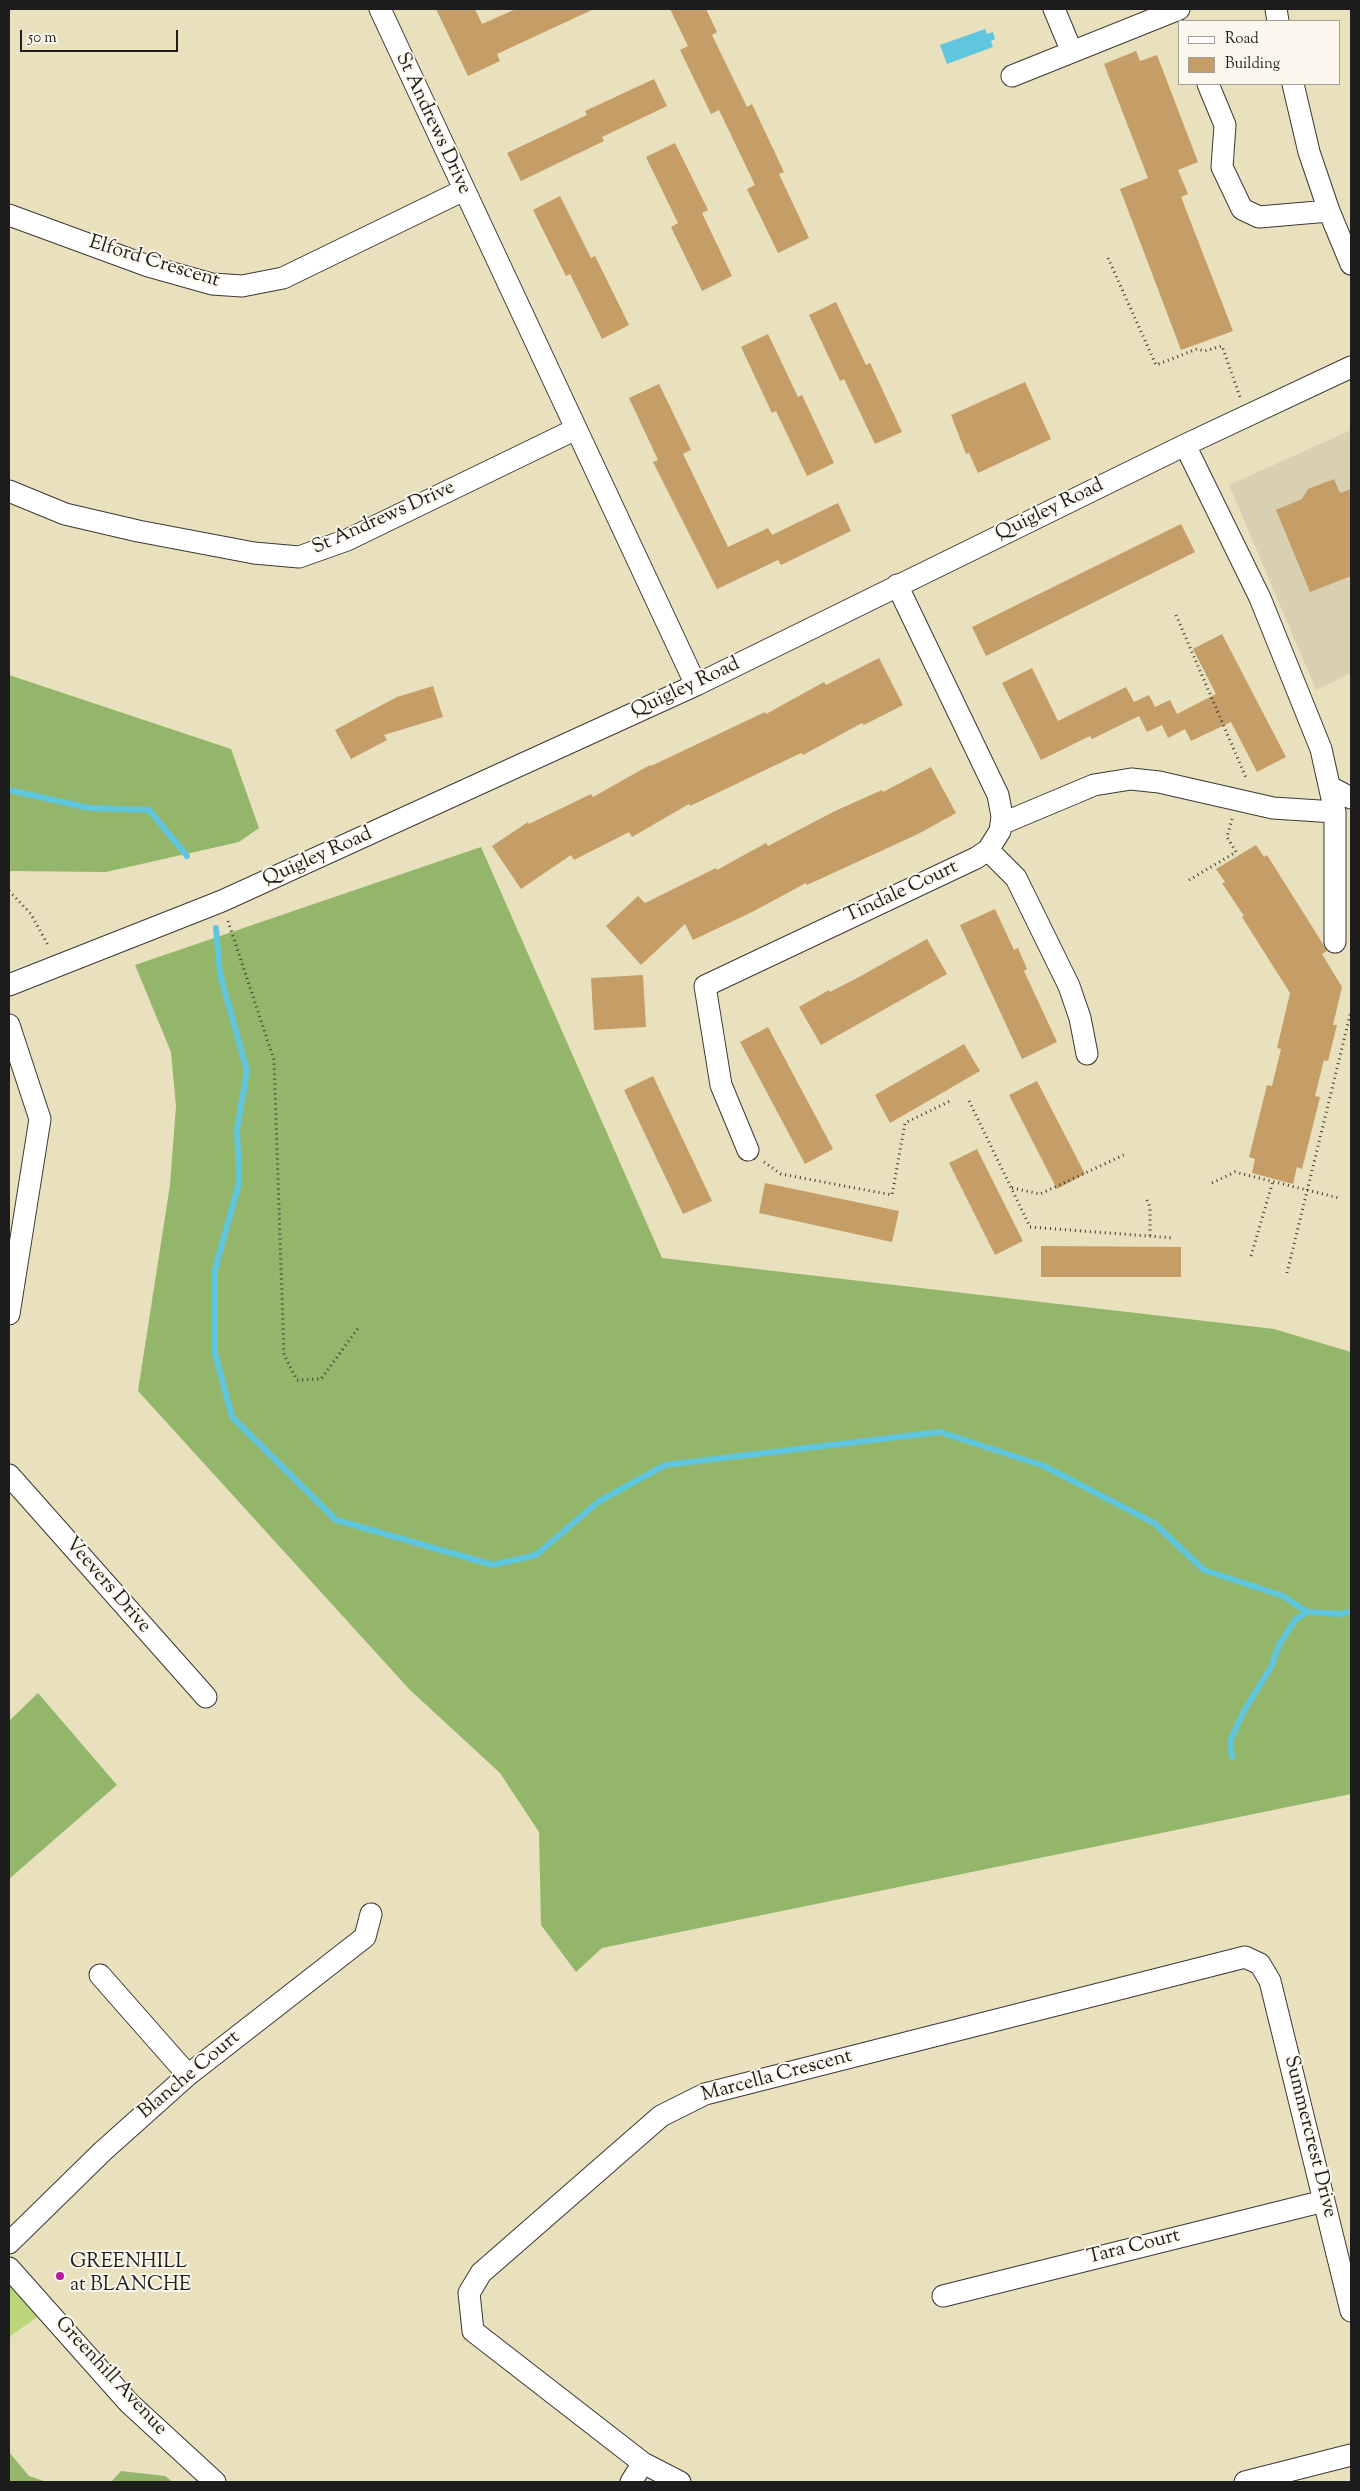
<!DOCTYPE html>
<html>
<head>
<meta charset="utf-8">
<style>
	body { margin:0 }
	#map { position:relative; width:1360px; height:2491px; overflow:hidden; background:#e9e0bd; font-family:"Sorts Mill Goudy",serif }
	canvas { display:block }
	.frame { position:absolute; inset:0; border:10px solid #1c1c1c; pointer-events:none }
	.legend { position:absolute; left:1178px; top:20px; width:162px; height:65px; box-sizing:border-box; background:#fbf7ec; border:1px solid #a29f99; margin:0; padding:6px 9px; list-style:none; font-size:15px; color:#1c1c1c }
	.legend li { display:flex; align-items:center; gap:10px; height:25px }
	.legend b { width:25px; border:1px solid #a29f99 }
	.scale { position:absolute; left:20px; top:30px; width:158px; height:22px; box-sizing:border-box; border:2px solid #1c1c1c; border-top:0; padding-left:6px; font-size:15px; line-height:18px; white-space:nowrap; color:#1c1c1c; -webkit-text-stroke:4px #fbf7ec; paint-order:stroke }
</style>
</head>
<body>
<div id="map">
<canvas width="1360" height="2491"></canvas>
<div class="frame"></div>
<ul class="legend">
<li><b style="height:6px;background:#fff"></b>Road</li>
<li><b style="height:14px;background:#c59d67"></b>Building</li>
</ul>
<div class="scale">50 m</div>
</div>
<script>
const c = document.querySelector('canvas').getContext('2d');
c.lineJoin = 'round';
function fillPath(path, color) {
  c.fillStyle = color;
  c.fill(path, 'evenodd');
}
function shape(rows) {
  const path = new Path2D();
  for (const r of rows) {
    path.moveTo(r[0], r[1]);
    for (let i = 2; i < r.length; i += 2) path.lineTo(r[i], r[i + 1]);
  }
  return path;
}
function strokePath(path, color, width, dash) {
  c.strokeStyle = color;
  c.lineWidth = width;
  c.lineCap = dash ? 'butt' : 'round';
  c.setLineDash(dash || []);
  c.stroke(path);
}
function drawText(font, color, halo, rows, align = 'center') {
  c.font = font + ' "Sorts Mill Goudy",serif';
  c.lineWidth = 4;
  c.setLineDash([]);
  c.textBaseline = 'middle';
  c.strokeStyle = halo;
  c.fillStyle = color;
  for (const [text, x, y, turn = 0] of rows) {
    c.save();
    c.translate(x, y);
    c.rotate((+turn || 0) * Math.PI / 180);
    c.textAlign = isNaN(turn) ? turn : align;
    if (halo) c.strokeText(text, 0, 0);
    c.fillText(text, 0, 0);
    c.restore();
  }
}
const built = shape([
	[1351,430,1351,673,1316,690,1229,485]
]);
const green = shape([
	[9,2255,50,2308,9,2337]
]);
const forest = shape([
	[9,675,231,749,259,828,239,842,106,872,9,871],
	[481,847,662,1258,1274,1329,1351,1352,1351,1794,602,1948,576,1972,541,1925,539,1832,500,1773,410,1690,138,1391,170,1185,176,1106,171,1052,135,965],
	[38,1693,117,1785,9,1879,9,1721],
	[9,2452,29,2476,47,2482,9,2482],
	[121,2471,165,2476,173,2482,111,2482]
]);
const water = shape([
	[985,29,987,34,993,32,995,39,991,41,993,47,947,64,940,45]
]);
const stream = shape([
	[9,790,89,808,149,810,187,856],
	[216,928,220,974,247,1071,237,1129,239,1183,215,1269,215,1353,232,1417,336,1520,493,1565,536,1555,598,1502,665,1465,940,1432,1044,1466,1154,1523,1204,1570,1283,1596,1307,1612,1341,1614,1351,1611],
	[1232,1757,1230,1741,1244,1711,1271,1667,1279,1645,1295,1620,1307,1612]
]);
const building = shape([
	[436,9,475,9,482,24,516,9,594,9,497,54,500,61,468,76],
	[670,9,706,9,717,32,712,35,747,107,752,104,784,172,779,174,809,238,778,253,747,189,755,185,719,110,711,114,680,50,688,46],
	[1136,51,1140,61,1157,55,1198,162,1178,170,1188,194,1181,197,1233,331,1181,350,1120,189,1148,178,1104,64],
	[654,79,667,106,602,137,604,141,521,181,507,153,587,115,585,111],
	[675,143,708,210,702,213,732,276,702,291,671,227,678,223,646,157],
	[560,196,591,258,595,256,629,325,602,339,570,274,566,276,533,210],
	[836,302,866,365,870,363,902,432,875,444,844,379,840,381,809,315],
	[768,334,798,397,802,395,834,463,807,476,776,411,772,413,741,347],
	[1025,382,1051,439,978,473,969,453,966,454,951,415],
	[659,384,691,450,683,454,728,547,768,528,772,535,838,503,851,531,781,565,778,560,717,589,653,462,658,460,629,398],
	[1334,479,1340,493,1351,489,1351,576,1310,592,1276,510,1302,499,1308,489],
	[1181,524,1195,552,986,656,972,627],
	[1222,634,1286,757,1257,772,1231,722,1191,741,1185,729,1168,738,1162,725,1147,732,1139,716,1092,739,1090,736,1041,760,1002,683,1032,668,1058,721,1126,687,1134,702,1149,695,1155,707,1170,700,1177,714,1216,694,1193,649],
	[879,658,903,705,864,725,862,723,803,755,801,753,690,806,689,804,632,837,629,832,574,860,571,855,521,889,492,846,528,822,529,824,591,794,593,797,650,765,651,766,765,712,766,714,824,682,826,685],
	[433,686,443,717,384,735,387,740,351,759,335,730,397,697],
	[931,767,956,813,918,834,807,885,806,883,752,912,693,940,685,924,641,965,606,926,638,896,645,903,716,868,717,870,766,843,768,846,835,811,882,790,883,792],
	[1256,845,1264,857,1267,855,1318,936,1327,951,1322,954,1342,987,1333,1025,1337,1025,1328,1061,1324,1060,1315,1096,1320,1097,1302,1169,1297,1167,1293,1184,1252,1173,1255,1159,1249,1157,1267,1085,1272,1086,1281,1049,1277,1048,1290,993,1242,917,1244,916,1222,883,1225,882,1216,869],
	[995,909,1014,950,1018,948,1027,969,1024,971,1057,1042,1022,1059,960,925],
	[927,939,947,974,821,1045,799,1007,829,990,830,992,859,977],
	[643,975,646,1027,594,1030,591,978],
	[768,1027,833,1149,805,1164,740,1042],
	[964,1044,980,1071,890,1123,875,1095],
	[653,1076,712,1201,683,1214,624,1090],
	[1037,1081,1085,1174,1057,1189,1009,1095],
	[977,1149,1023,1241,995,1255,949,1163],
	[765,1183,899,1211,892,1242,759,1213],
	[1041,1246,1181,1247,1181,1277,1041,1277]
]);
const path = shape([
	[1108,258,1156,365,1197,349,1205,351,1222,346,1240,397],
	[1176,615,1247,780],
	[1189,880,1236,852,1227,837,1232,819],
	[9,891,31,914,49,947],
	[228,921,274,1060,284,1355,297,1380,321,1379,359,1327],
	[969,1101,1030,1227,1174,1238],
	[764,1162,781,1174,892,1195,905,1123,952,1100],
	[1212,1183,1235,1172,1339,1198],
	[1012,1188,1040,1194,1126,1154],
	[1147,1200,1150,1207,1150,1236],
	[1251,1256,1273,1181],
	[1287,1273,1351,1011]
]);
const minor = shape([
	[380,9,696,685],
	[1054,9,1072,52],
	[1276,9,1278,21],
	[1012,76,1179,9],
	[1208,84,1225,125,1222,167,1242,209,1259,217,1329,211],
	[1293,84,1309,152,1329,211,1351,264],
	[9,215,148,266,212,284,242,286,283,278,464,190],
	[1185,445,1260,598,1321,749,1335,812,1335,942],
	[9,491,65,514,138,531,254,553,299,557,347,540,576,429],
	[1330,787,1351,798],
	[1001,824,1094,785,1131,779,1159,782,1273,808,1335,812],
	[988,850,1016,878,1069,986,1080,1018,1087,1054],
	[9,985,222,901,696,685,1185,445,1351,367],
	[9,1025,40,1119,9,1314],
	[748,1150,721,1085,705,986,976,858,988,850,1000,831,1002,816,998,795,897,585],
	[9,1475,206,1697],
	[100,1975,188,2075],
	[9,2243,103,2151,188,2075,365,1937,371,1914],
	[9,2268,129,2403,215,2482],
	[943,2296,1324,2201],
	[631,2482,643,2463],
	[680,2482,643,2463,473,2331,469,2293,481,2273,661,2116,705,2094,1245,1957,1260,1964,1270,1981,1351,2311],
	[1245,2482,1351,2455]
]);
const markers = [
	[60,2276,5,"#b5179e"]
];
const streetNames = [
	["St Andrews Drive",432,124,65],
	["Elford Crescent",154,263,17],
	["Quigley Road",1050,511,-26],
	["St Andrews Drive",384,519,-24],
	["Quigley Road",686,689,-25],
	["Quigley Road",318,858,-24],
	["Tindale Court",902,893,-25],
	["Veevers Drive",107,1586,49],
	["Blanche Court",190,2076,-40],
	["Marcella Crescent",777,2077,-15],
	["Summercrest Drive",1309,2137,76],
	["Tara Court",1134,2248,-14],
	["Greenhill Avenue",110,2377,47]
];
const poiNames = [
	["GREENHILL",70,2264],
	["at BLANCHE",70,2287]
];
fillPath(built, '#d8d0b1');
fillPath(green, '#bbd57a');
fillPath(forest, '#94b66a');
fillPath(water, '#60c6de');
strokePath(stream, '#60c6de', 6);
fillPath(building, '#c59d67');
strokePath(minor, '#3b3934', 23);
strokePath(path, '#3b3934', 3, [1, 4]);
strokePath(minor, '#fff', 21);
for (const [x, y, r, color] of markers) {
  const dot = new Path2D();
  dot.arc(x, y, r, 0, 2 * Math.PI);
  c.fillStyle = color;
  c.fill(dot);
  strokePath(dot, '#fbf7ec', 2);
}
drawText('20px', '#1c1c1c', '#fbf7ec', streetNames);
drawText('20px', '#1c1c1c', '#fbf7ec', poiNames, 'left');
</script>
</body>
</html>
